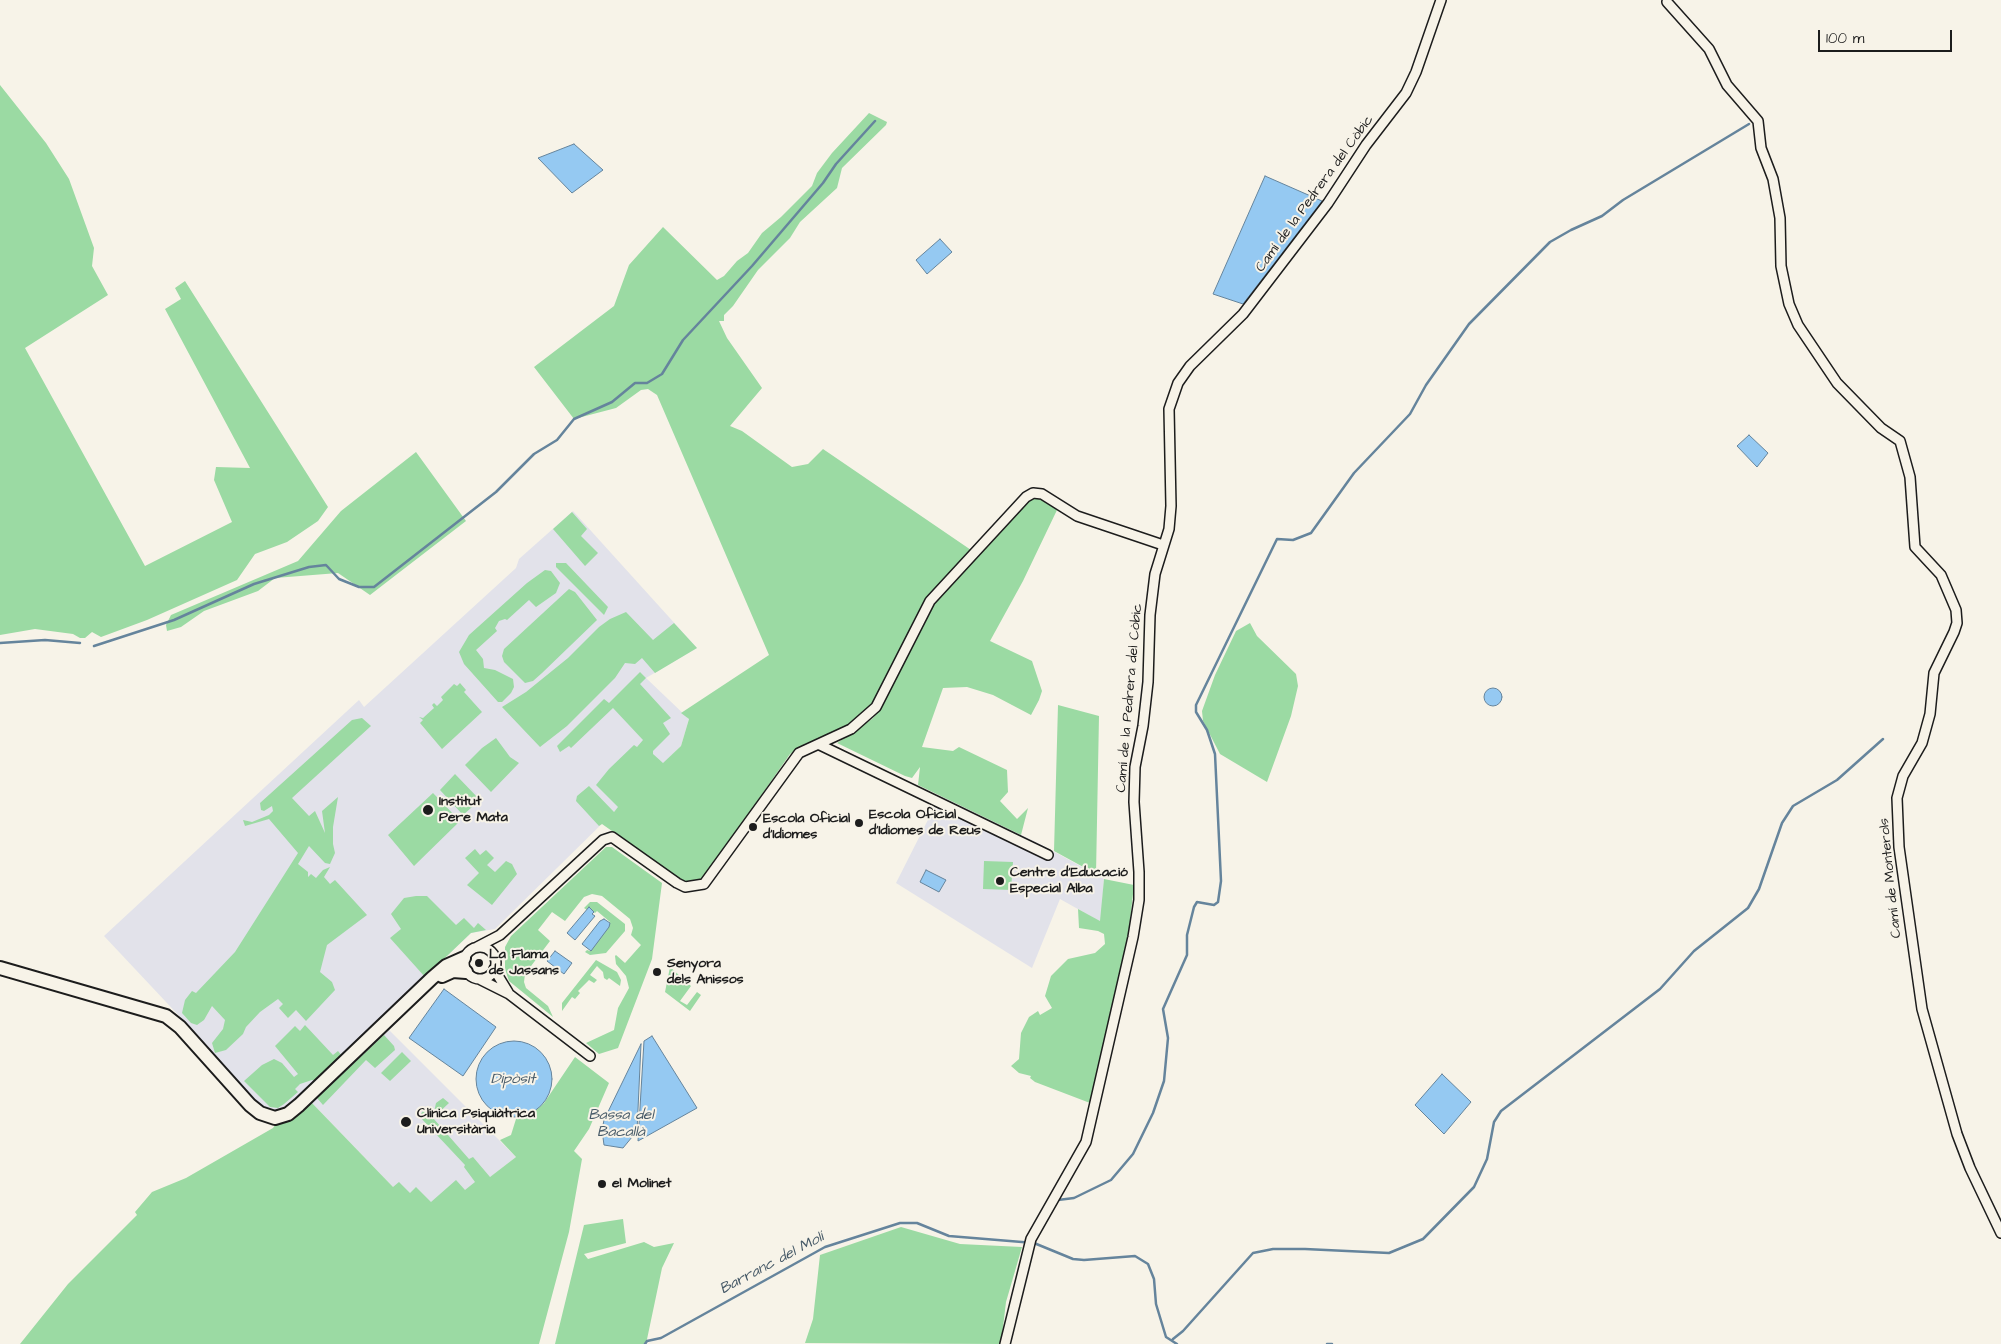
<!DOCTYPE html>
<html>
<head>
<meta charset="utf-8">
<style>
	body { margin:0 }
	#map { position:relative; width:2001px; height:1344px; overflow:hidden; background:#f7f3e8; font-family:"Architects Daughter",sans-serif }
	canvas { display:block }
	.scale { position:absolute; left:1818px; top:30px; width:134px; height:22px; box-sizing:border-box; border:2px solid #1c1c1c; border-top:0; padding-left:6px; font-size:15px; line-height:18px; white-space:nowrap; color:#1c1c1c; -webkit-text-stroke:4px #f7f3e8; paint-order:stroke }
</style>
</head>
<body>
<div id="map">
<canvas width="2001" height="1344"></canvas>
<div class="scale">100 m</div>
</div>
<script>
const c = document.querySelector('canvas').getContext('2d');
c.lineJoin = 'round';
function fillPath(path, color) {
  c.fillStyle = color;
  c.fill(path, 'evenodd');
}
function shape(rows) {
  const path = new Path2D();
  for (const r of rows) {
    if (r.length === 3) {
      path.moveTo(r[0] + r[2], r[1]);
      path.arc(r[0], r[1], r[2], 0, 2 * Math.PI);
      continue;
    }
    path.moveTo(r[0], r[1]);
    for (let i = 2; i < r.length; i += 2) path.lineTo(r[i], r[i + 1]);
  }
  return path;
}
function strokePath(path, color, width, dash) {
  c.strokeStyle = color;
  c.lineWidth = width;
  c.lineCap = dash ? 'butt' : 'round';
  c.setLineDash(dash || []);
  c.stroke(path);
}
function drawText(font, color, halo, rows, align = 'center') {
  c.font = font + ' "Architects Daughter",sans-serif';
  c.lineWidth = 4;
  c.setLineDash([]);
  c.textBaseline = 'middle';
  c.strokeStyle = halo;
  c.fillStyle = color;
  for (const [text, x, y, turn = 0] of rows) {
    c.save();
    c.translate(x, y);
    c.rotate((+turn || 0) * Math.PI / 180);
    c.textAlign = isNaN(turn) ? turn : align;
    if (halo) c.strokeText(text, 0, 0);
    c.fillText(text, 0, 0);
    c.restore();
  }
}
const built = shape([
	[573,511,697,648,646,678,689,719,681,746,495,929,471,933,283,1112,264,1111,182,1019,104,936,359,700,364,707,516,568,519,559],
	[940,796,1042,845,1104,879,1101,922,1060,899,1032,968,896,883],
	[389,1030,516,1157,471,1192,439,1235,312,1103]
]);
const green = shape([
	[0,85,46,143,69,179,94,248,92,266,108,295,25,348,145,566,232,522,214,480,216,467,250,468,165,309,181,299,175,288,185,281,328,507,318,521,287,542,255,554,237,580,147,620,101,637,92,632,85,638,80,638,73,634,35,629,0,635],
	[869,113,887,122,886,125,842,168,837,188,800,222,790,238,758,270,733,306,724,315,724,321,719,321,727,338,762,388,730,426,742,431,792,467,808,464,823,449,971,550,953,572,930,594,879,694,862,716,830,737,805,744,790,754,708,872,702,879,691,882,683,881,602,824,599,826,576,801,577,796,589,786,614,812,618,807,596,785,609,769,634,745,637,747,643,740,613,708,571,748,569,746,560,752,557,746,604,699,609,703,640,672,646,678,640,684,671,718,663,723,670,734,653,751,653,754,663,763,681,746,689,719,681,713,769,655,657,395,648,389,641,390,616,408,574,419,534,367,614,306,629,265,663,227,717,280,724,276,737,261,748,253,762,233,781,217,812,186,817,173,832,153],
	[416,452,466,521,370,595,338,573,275,578,258,591,204,611,181,627,167,631,166,625,171,615,298,561,341,511],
	[1039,497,1057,510,1023,581,990,641,1032,661,1042,691,1039,700,1031,715,993,695,967,687,943,688,922,747,953,751,959,747,1007,770,1008,792,1000,801,1017,819,1028,808,1021,835,918,785,920,767,912,778,905,776,837,743,872,719,881,709,933,601,1025,501],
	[572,512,587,529,581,536,598,553,585,566,553,529],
	[556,563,566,563,608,607,604,615,556,567],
	[545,570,551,571,560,583,556,593,536,607,529,600,507,620,505,619,499,621,495,628,497,631,476,650,483,659,484,668,495,670,513,679,514,687,511,693,502,702,498,702,464,664,459,652,469,635,527,583],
	[569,589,575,592,597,620,542,673,533,681,525,683,504,662,502,656,504,649],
	[626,612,653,640,674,623,697,648,655,673,642,658,635,664,625,663,615,678,567,726,540,747,502,707,526,692,568,658,599,627,610,619],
	[1250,623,1257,636,1296,674,1298,686,1291,716,1267,782,1220,754,1203,721,1202,711,1215,675,1236,631],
	[460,683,466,690,464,692,482,712,442,749,420,723,423,720,419,717,423,718,434,708,432,705,434,703,437,706,443,700,441,697,454,684,457,686],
	[1058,705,1099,716,1096,874,1054,851],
	[362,718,371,726,292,798,309,816,315,811,325,833,322,811,338,797,333,827,333,844,335,853,330,864,325,863,309,846,298,864,308,872,308,877,311,874,316,878,323,870,330,867,324,877,330,884,335,880,367,915,327,945,320,972,332,982,335,990,306,1021,296,1010,288,1018,279,1008,283,1004,278,999,260,1012,246,1027,243,1034,226,1050,215,1053,212,1043,223,1029,225,1020,212,1006,204,1020,197,1025,191,1023,182,1013,185,1000,192,991,196,993,235,952,298,853,269,819,245,826,243,820,252,822,269,815,273,811,272,806,264,811,261,810,260,803,352,720],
	[496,738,510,757,519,763,491,792,465,765,482,748],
	[455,774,480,800,463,815,440,790],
	[433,793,460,821,414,866,388,835],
	[606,847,612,847,662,883,652,959,618,1048,599,1054,586,1043,614,1030,618,1008,629,988,626,976,616,964,615,956,616,955,625,963,641,945,631,935,633,928,630,919,602,896,592,894,584,897,565,921,552,912,538,930,550,941,525,974,524,982,526,988,548,1006,553,1017,509,981,505,969,505,947,511,936],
	[475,849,480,855,486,850,494,858,487,865,495,872,506,861,512,864,517,874,492,905,467,885,479,873,465,858],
	[984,861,1013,862,1011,890,983,889],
	[1104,879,1134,885,1128,939,1090,1103,1035,1082,1030,1078,1031,1076,1019,1073,1011,1066,1019,1059,1021,1033,1029,1017,1038,1011,1040,1015,1052,1008,1045,996,1051,976,1068,959,1095,953,1105,944,1104,934,1098,931,1079,928,1078,909,1100,921],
	[416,896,427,896,456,925,464,918,474,928,478,923,486,930,471,933,425,977,390,938,401,929,391,914,404,898],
	[590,902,597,902,625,924,625,931,606,953,590,955,585,952,587,950,590,951,610,922,597,911,595,913,589,908,587,910,584,908],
	[596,960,617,972,621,980,620,986,609,978,607,980,604,978,603,972,597,966,590,975,597,980,594,983,589,980,578,991,580,993,575,999,572,997,562,1011,562,1003],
	[670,967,691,986,680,1001,687,1005,697,992,701,995,690,1011,665,992],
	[305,1025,333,1055,338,1051,342,1056,316,1081,312,1080,300,1084,295,1089,298,1092,284,1104,278,1108,270,1107,244,1081,262,1065,274,1059,282,1063,294,1077,298,1074,275,1046,295,1026,300,1031],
	[384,1035,394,1046,395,1050,375,1068,366,1060,323,1105,317,1098],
	[402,1052,411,1061,390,1081,381,1073],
	[575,1057,609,1083,589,1129,574,1151,582,1159,569,1232,539,1344,20,1344,68,1284,137,1215,135,1212,152,1192,186,1178,273,1128,281,1117,312,1103,393,1187,399,1182,410,1193,416,1187,431,1202,456,1180,465,1190,475,1182,464,1167,465,1165,419,1116,424,1110,430,1115,434,1112,436,1103,443,1098,449,1103,433,1118,469,1159,473,1157,490,1177,516,1157,500,1140,511,1135,516,1119,532,1114,544,1103],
	[623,1219,626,1243,584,1254,588,1259,644,1242,654,1247,674,1243,662,1268,646,1344,555,1344,584,1225],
	[901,1227,960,1244,1022,1247,1006,1302,1001,1344,805,1343,813,1319,820,1255]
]);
const water = shape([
	[574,144,603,170,572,193,538,158,574,144],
	[1265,176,1322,201,1243,304,1213,294,1265,176],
	[940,239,952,252,927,274,916,260,940,239],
	[1749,435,1768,453,1757,467,1737,446,1749,435],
	[1493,697,9],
	[926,870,946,880,939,892,920,882,926,870],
	[589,907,594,912,592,914,595,916,575,940,567,933,589,907],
	[604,919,610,923,609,927,591,951,582,944,600,921,604,919],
	[555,951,572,963,564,974,547,961,555,951],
	[444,989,496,1027,463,1076,409,1038,444,989],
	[652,1036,697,1108,638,1141,644,1041,652,1036],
	[514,1079,38],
	[641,1044,637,1131,623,1148,604,1145,602,1130,604,1120,641,1044],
	[1442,1074,1471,1102,1444,1134,1415,1105,1442,1074]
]);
const stream = shape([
	[0,643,45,640,80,643],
	[94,646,174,620,254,584,309,567,326,565,339,579,359,587,374,587,496,492,534,454,557,440,574,419,612,402,635,383,647,383,662,374,683,340,752,266,823,183,836,164,875,121],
	[1058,1200,1074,1198,1111,1180,1133,1154,1153,1113,1164,1081,1168,1038,1163,1009,1187,955,1187,935,1194,907,1197,902,1214,905,1218,902,1221,881,1215,754,1207,730,1196,712,1196,705,1277,539,1293,540,1311,533,1354,473,1410,414,1426,385,1469,324,1550,242,1571,230,1602,216,1623,200,1749,124],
	[1173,1339,1183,1331,1253,1253,1273,1249,1305,1249,1389,1253,1423,1239,1474,1187,1487,1159,1494,1122,1501,1111,1660,989,1694,951,1748,908,1759,889,1782,823,1793,806,1837,780,1883,739],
	[645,1344,647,1341,661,1338,825,1247,900,1223,917,1223,949,1236,1034,1243,1073,1259,1084,1260,1135,1256,1148,1264,1154,1279,1156,1304,1166,1337,1177,1344],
	[1327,1344,1332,1344]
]);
const street = shape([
	[1667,2,1709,49,1727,85,1758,121,1761,148,1773,179,1780,218,1781,266,1789,304,1798,325,1837,383,1881,428,1900,441,1910,477,1915,547,1941,575,1956,610,1957,623,1954,632,1934,673,1930,714,1922,743,1903,776,1897,798,1899,847,1922,1009,1957,1134,1970,1168,2001,1233],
	[820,745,1048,855],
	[480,963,16],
	[477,947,500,935,603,840,612,837,677,883,685,887,704,884,799,753,851,729,876,707,930,601,1026,497,1033,493,1042,494,1077,516,1163,545],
	[494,969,508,992],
	[479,979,509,994,590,1056],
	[1005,1344,1031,1239,1086,1142,1133,937,1139,900,1139,872,1134,802,1135,767,1143,726,1148,682,1150,615,1155,574,1169,529,1171,506,1169,409,1178,383,1190,366,1243,314,1328,203,1366,145,1406,93,1416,72,1441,0]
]);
const secondary = shape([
	[0,968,166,1016,180,1027,250,1105,260,1113,275,1118,288,1114,299,1105,432,978,446,966,464,958],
	[442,976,453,971,466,972]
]);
const markers = [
	[428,810,6,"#1c1c1c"],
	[859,823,5,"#1c1c1c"],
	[753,827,5,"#1c1c1c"],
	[1000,881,5,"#1c1c1c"],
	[479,963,5,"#1c1c1c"],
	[657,972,5,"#1c1c1c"],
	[406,1122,6,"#1c1c1c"],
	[602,1184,5,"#1c1c1c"]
];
const streetNames = [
	["Camí de la Pedrera del Còbic",1315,194,-54],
	["Camí de la Pedrera del Còbic",1130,698,-85],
	["Camí de Monterols",1891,878,-96]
];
const poiNames = [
	["Institut",439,802],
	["Pere Mata",439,818],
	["Escola Oficial",869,815],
	["d'Idiomes de Reus",869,831],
	["Escola Oficial",763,819],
	["d'Idiomes",763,835],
	["Centre d'Educació",1010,873],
	["Especial Alba",1010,889],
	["La Flama",489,955],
	["de Jassans",489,971],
	["Senyora",667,964],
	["dels Anissos",667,980],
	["Clínica Psiquiàtrica",417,1114],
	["Universitària",417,1130],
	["el Molinet",612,1184]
];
const waterNames = [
	["Dipòsit",513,1080],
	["Bassa del",621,1116],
	["Bacallà",621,1133],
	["Barranc del Molí",772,1264,-28]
];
fillPath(built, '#e2e2ea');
fillPath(green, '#9bdaa3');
fillPath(water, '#95c9f2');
strokePath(water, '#65849c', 1);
strokePath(stream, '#65849c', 2.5);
strokePath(street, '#1c1c1c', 12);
strokePath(secondary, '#1c1c1c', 16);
strokePath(street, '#f7f3e8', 9);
strokePath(secondary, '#f7f3e8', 12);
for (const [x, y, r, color] of markers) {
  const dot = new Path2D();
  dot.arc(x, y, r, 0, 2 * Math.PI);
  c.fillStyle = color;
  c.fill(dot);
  strokePath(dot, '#f7f3e8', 2);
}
drawText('14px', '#1c1c1c', '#f7f3e8', streetNames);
drawText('bold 14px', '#1c1c1c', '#f7f3e8', poiNames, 'left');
drawText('italic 15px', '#465967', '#f7f3e8', waterNames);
</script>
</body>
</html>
